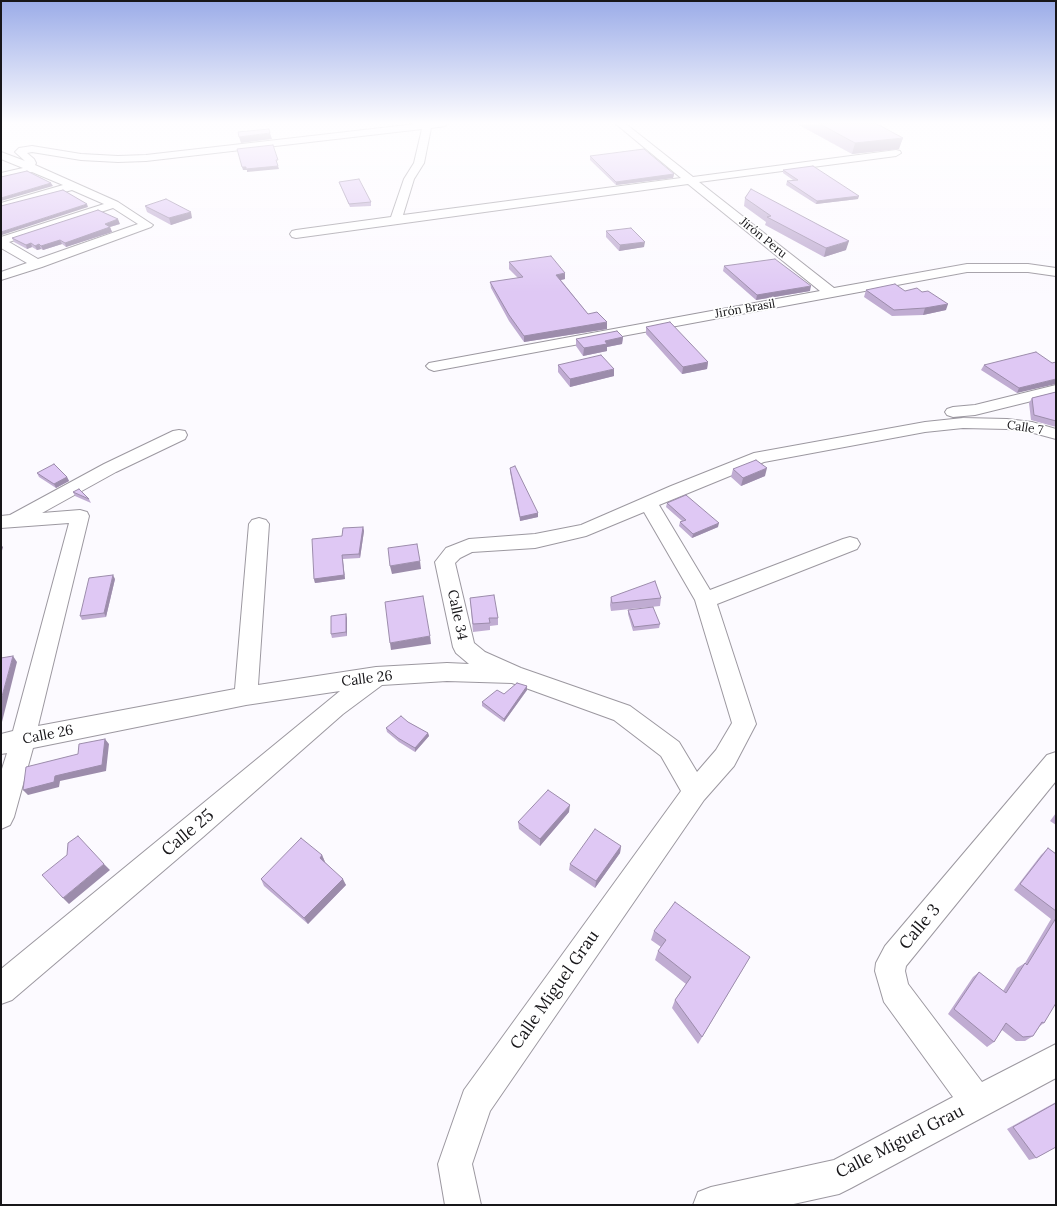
<!DOCTYPE html>
<html>
<head>
<meta charset="utf-8">
<style>
	body { margin:0 }
	#map { position:relative; width:1057px; height:1206px; overflow:hidden; background:#fcfaff; font-family:Lora,serif }
	canvas { display:block }
	.frame { position:absolute; inset:0; border:2px solid #171619; pointer-events:none }
</style>
</head>
<body>
<div id="map">
<canvas width="1057" height="1206"></canvas>
<div class="frame"></div>
</div>
<script>
const c = document.querySelector('canvas').getContext('2d');
c.lineJoin = 'round';
function shape(rows) {
  const path = new Path2D();
  for (const r of rows) {
    path.moveTo(r[0], r[1]);
    for (let i = 2; i < r.length; i += 2) path.lineTo(r[i], r[i + 1]);
  }
  return path;
}
function strokePath(path, color, width, dash) {
  c.strokeStyle = color;
  c.lineWidth = width;
  c.lineCap = dash ? 'butt' : 'round';
  c.setLineDash(dash || []);
  c.stroke(path);
}
function fillPath(path, color) {
  c.fillStyle = color;
  c.fill(path, 'evenodd');
}
function drawText(font, color, halo, rows, align = 'center') {
  c.font = font + ' Lora,serif';
  c.lineWidth = 3.5;
  c.setLineDash([]);
  c.textBaseline = 'middle';
  c.strokeStyle = halo;
  c.fillStyle = color;
  for (const [text, x, y, turn = 0] of rows) {
    c.save();
    c.translate(x, y);
    c.rotate((+turn || 0) * Math.PI / 180);
    c.textAlign = isNaN(turn) ? turn : align;
    if (halo) c.strokeText(text, 0, 0);
    c.fillText(text, 0, 0);
    c.restore();
  }
}
const street = shape([
	[416,124,446,124,445,126,431,128,424,163,414,179,403,215,681,178,616,124,626,124,693,177,896,150,900,151,901,153,896,156,699,182,834,288,967,264,1028,264,1056,268,1056,276,1028,272,967,272,434,371,429,369,426,366,429,363,820,291,688,184,296,238,292,237,290,234,292,231,296,230,391,217,404,179,414,163,422,129,146,161,118,162,81,160,32,152,27,153,34,159,36,163,35,165,118,202,153,225,151,227,42,267,1,280,1,272,27,263,1,248,1,237,104,204,72,190,1,209,1,203,63,185,32,172,1,179,1,173,23,168,1,159,1,152,25,161,15,152,19,148,32,146,81,154,118,156,146,155,416,124],
	[113,208,138,224,38,259,9,242,113,208],
	[1056,385,1056,395,975,415,953,417,947,415,945,412,947,409,953,407,975,405,1056,385],
	[963,418,1007,419,1032,422,1056,429,1056,439,1030,432,1007,429,963,428,925,432,764,462,659,505,710,590,843,539,850,537,857,539,860,544,857,549,717,604,756,724,734,766,704,800,490,1111,472,1164,481,1205,445,1205,438,1164,464,1090,681,791,661,756,614,720,512,683,447,681,382,685,343,714,203,837,12,1000,1,1004,1,969,340,691,246,705,33,748,14,817,10,825,1,829,1,772,7,753,1,754,1,734,13,731,69,523,1,528,1,516,10,515,104,464,173,431,179,430,185,431,187,435,185,439,116,472,42,513,80,510,87,512,89,516,38,726,235,689,249,524,252,520,259,518,266,520,269,524,258,685,376,667,447,663,469,664,456,653,453,647,435,562,446,548,469,539,535,534,581,525,671,486,754,453,925,422,963,418],
	[644,512,695,600,732,723,716,750,697,772,679,742,630,706,521,668,485,652,474,643,455,563,460,558,472,552,535,548,586,536,644,512],
	[1056,752,1056,781,906,966,905,971,908,984,982,1082,1056,1044,1056,1078,851,1188,839,1194,789,1205,693,1205,698,1192,711,1187,834,1160,953,1097,884,1002,875,971,876,963,885,946,1047,755,1056,752]
]);
const wall = shape([
	[797,124,877,124,899,149,852,154],
	[590,156,674,174,673,178,616,185,590,160],
	[783,170,858,199,816,204,786,185,787,181,793,180,783,173],
	[339,182,371,202,371,206,350,207,340,185],
	[745,198,846,250,824,257,765,225,766,222,744,206],
	[145,206,192,218,171,225,147,212],
	[120,224,110,227,112,232,66,247,62,244,43,250,41,249,37,250,32,247,27,249,14,242,12,238],
	[606,231,644,247,619,251,606,237],
	[509,262,565,279,561,280,588,314,607,329,524,342,509,321,491,288,490,282,518,278,509,269],
	[724,266,810,291,756,300,723,271],
	[866,290,922,292,946,310,923,315,892,316,864,297],
	[646,327,708,362,707,369,682,374,646,334],
	[623,337,622,344,607,347,607,351,583,356,576,346,576,339],
	[1052,363,1017,393,981,370,984,365],
	[558,365,614,376,570,387,558,372],
	[1056,392,1056,427,1031,420,1029,403,1032,398],
	[510,468,538,513,538,517,520,521,510,472],
	[733,469,765,476,741,486,731,477],
	[37,473,67,477,69,481,56,488,39,477],
	[73,492,89,499,91,503,75,496],
	[667,503,718,527,692,538,679,526,680,522,682,521,666,507],
	[363,527,364,531,360,558,343,559,345,579,315,583,314,579,342,536],
	[115,579,106,617,82,620,80,616],
	[611,597,661,598,660,606,611,611,610,605],
	[470,598,498,618,498,625,490,626,490,630,473,632],
	[628,610,660,624,659,628,633,631,628,614],
	[347,618,347,636,332,638,331,634],
	[527,686,527,690,504,722,482,706,482,702],
	[408,722,428,733,429,736,415,752,399,742,387,732,386,728],
	[569,812,540,846,519,829,518,822],
	[1056,813,1056,825,1050,821],
	[621,846,620,853,595,888,569,870,570,864],
	[1048,848,1056,854,1056,1003,1044,1023,1040,1026,1033,1036,1025,1041,1016,1041,1002,1030,994,1042,987,1047,948,1014,973,977,979,972,1003,991,1017,968,1025,963,1051,919,1014,890,1041,855],
	[322,855,325,862,346,885,308,924,264,886,261,879],
	[654,931,750,957,698,1044,672,1008,675,1000,686,984,655,960,658,951,661,947,651,940],
	[1056,1102,1056,1147,1036,1158,1029,1160,1007,1129]
]);
const shadedWall = shape([
	[270,133,272,139,241,143,239,137],
	[903,138,899,149,852,154,855,143],
	[278,166,279,169,247,172,247,170,243,170,242,167],
	[674,174,673,178,616,185,616,182],
	[51,183,53,186,1,201,1,198],
	[859,196,858,199,816,204,817,201],
	[87,204,88,207,2,235,1,234,1,232],
	[191,212,192,218,171,225,169,218],
	[118,219,120,224,106,228,105,224],
	[110,227,112,232,66,247,65,243],
	[60,240,62,244,43,250,41,246],
	[849,241,846,250,824,257,826,248],
	[645,242,644,247,619,251,620,245],
	[31,243,32,247,27,249,26,245],
	[39,244,41,249,37,250,35,246],
	[565,273,565,279,556,281,556,275],
	[811,286,810,291,756,300,757,295],
	[948,304,946,310,923,315,925,308],
	[607,322,607,329,524,342,524,336],
	[623,337,622,344,607,347,607,351,583,356,584,348,605,341],
	[708,362,707,369,682,374,683,367],
	[614,369,614,376,570,387,570,379],
	[1056,379,1056,384,1017,393,1019,388],
	[767,468,765,476,741,486,743,478],
	[67,477,69,481,56,488,54,484],
	[538,513,538,517,520,521,520,517],
	[719,523,718,527,692,538,693,534],
	[363,527,364,531,360,558,359,554],
	[1,545,3,547,1,554],
	[342,555,345,579,315,583,314,579],
	[420,561,421,569,392,574,390,566],
	[113,575,115,579,106,617,104,613],
	[346,614,347,618,347,636,346,632],
	[430,636,431,644,391,650,390,643],
	[13,656,17,662,1,726,1,700],
	[527,686,527,690,504,722,504,719],
	[428,733,429,736,415,752,415,748],
	[105,739,109,744,106,771,60,781,59,787,28,795,23,790,55,776],
	[570,805,569,812,540,846,540,839],
	[621,846,620,853,595,888,596,881],
	[322,855,325,862,323,865,320,858],
	[104,864,110,870,69,904,63,898],
	[343,879,346,885,308,924,304,918]
]);
const building = shape([
	[820,124,877,124,903,138,855,143,820,124],
	[269,129,270,133,239,137,238,132,269,129],
	[273,145,278,160,276,160,278,166,246,169,246,167,242,167,237,149,273,145],
	[644,149,674,174,616,182,590,156,644,149],
	[813,166,859,196,817,201,787,181,798,180,783,170,813,166],
	[27,171,51,183,1,198,1,177,27,171],
	[359,179,371,202,349,204,339,182,359,179],
	[751,189,849,241,826,248,767,217,771,216,745,198,751,189],
	[63,190,87,204,1,232,1,206,63,190],
	[166,199,191,212,169,218,145,206,166,199],
	[98,210,118,219,105,224,110,227,65,243,60,240,41,246,39,244,35,246,31,243,26,245,12,238,98,210],
	[631,228,645,242,620,245,606,231,631,228],
	[551,256,565,273,556,275,588,314,597,312,607,322,524,336,509,315,490,282,523,277,509,262,551,256],
	[775,259,811,286,757,295,724,266,775,259],
	[895,284,905,291,917,288,922,292,928,291,948,304,925,308,894,310,866,290,895,284],
	[670,322,708,362,683,367,646,327,670,322],
	[617,331,623,337,605,341,607,344,584,348,576,339,617,331],
	[1036,352,1052,363,1056,362,1056,379,1019,388,984,365,1036,352],
	[601,355,614,369,570,379,558,365,601,355],
	[1056,392,1056,421,1034,415,1032,398,1056,392],
	[756,460,767,468,743,478,733,469,756,460],
	[54,464,67,477,54,484,37,473,54,464],
	[515,466,538,513,520,517,510,468,515,466],
	[79,489,89,499,73,492,79,489],
	[686,495,719,523,693,534,680,522,686,520,667,503,686,495],
	[363,527,359,554,342,555,344,575,314,579,312,539,342,536,343,528,363,527],
	[417,544,420,561,390,566,388,548,417,544],
	[113,575,104,613,80,616,89,578,113,575],
	[655,581,661,598,612,603,611,597,655,581],
	[494,595,498,618,489,618,490,623,473,624,470,598,494,595],
	[423,596,430,636,390,643,385,602,423,596],
	[653,607,660,624,634,627,628,610,653,607],
	[346,614,346,632,331,634,331,616,346,614],
	[13,656,1,700,1,658,13,656],
	[517,683,527,686,504,719,482,702,497,690,504,694,517,683],
	[401,716,408,722,428,733,415,748,398,738,386,728,401,716],
	[105,739,102,765,55,776,54,782,23,790,26,767,78,754,79,744,105,739],
	[548,790,570,805,540,839,518,822,548,790],
	[595,829,621,846,596,881,570,864,595,829],
	[78,836,104,864,63,898,42,875,67,855,68,843,78,836],
	[301,838,322,855,320,858,343,879,304,918,261,879,301,838],
	[1048,848,1056,854,1056,911,1020,884,1048,848],
	[675,902,750,957,702,1037,675,1000,691,977,658,951,666,940,654,931,675,902],
	[1056,918,1056,1003,1044,1023,1042,1022,1033,1036,1023,1037,1006,1023,994,1042,954,1009,979,972,1006,993,1025,963,1027,965,1056,918],
	[1056,1103,1056,1147,1036,1158,1013,1127,1056,1103]
]);
const farStreetnames = [
	["Jirón Peru",763,238,39],
	["Jirón Brasil",745,309,-10],
	["Calle 7",1025,428,9]
];
const streetNames = [
	["Calle 34",457,615,78],
	["Calle 26",367,679,-7],
	["Calle 26",48,735,-11]
];
const nearStreetnames = [
	["Calle 25",188,833,-40],
	["Calle 3",920,927,-50],
	["Calle Miguel Grau",555,990,-55],
	["Calle Miguel Grau",900,1142,-27]
];
strokePath(street, '#9c98a0', 2);
fillPath(street, '#fff');
fillPath(wall, '#c0acd2');
fillPath(shadedWall, '#9c8cab');
fillPath(building, '#dfc8f4');
strokePath(building, '#9c8cab', 1);
const sky = c.createLinearGradient(0, 0, 0, 293);
sky.addColorStop(0, '#9bace8');
sky.addColorStop(0.42, '#fefdff');
sky.addColorStop(1, '#fefdff00');
c.fillStyle = sky;
c.fillRect(0, 0, 1057, 293);
drawText('12px', '#171619', '#fff', farStreetnames);
drawText('14px', '#171619', '#fff', streetNames);
drawText('17px', '#171619', '#fff', nearStreetnames);
</script>
</body>
</html>
